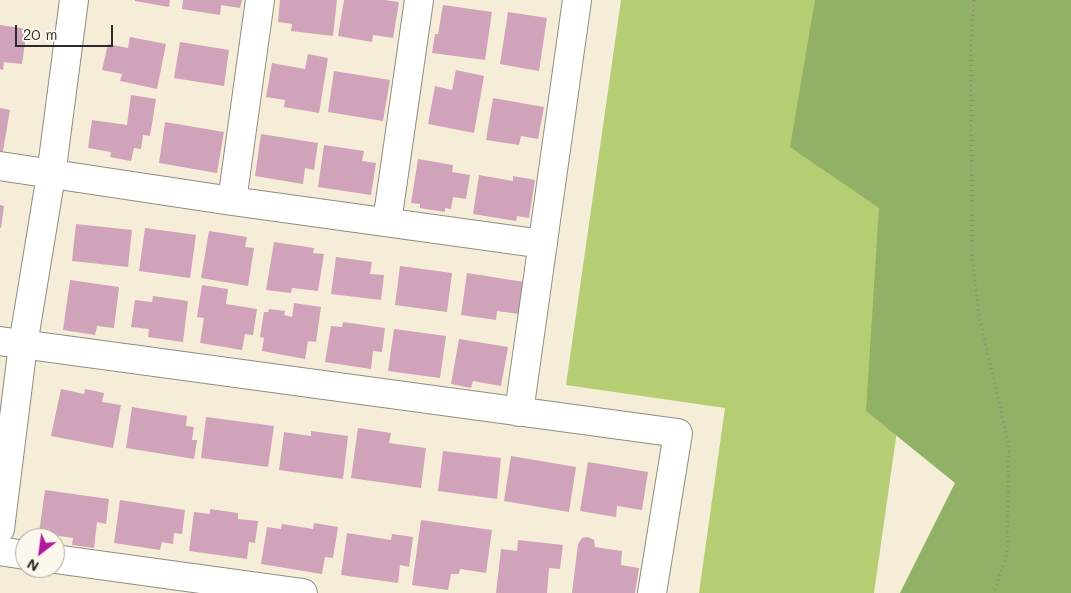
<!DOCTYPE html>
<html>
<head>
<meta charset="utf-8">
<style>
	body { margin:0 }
	#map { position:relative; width:1071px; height:593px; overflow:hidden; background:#f5edd8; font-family:Mali,sans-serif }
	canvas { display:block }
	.north { position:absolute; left:15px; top:528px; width:50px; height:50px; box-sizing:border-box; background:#fbf7ec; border:1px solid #a8a59f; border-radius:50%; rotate:210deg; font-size:14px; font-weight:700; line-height:20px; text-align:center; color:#2b2b2b }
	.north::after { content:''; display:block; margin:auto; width:18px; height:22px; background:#b5179e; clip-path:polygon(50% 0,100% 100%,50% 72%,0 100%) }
	.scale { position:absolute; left:15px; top:25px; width:98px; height:22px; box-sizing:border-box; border:2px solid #2b2b2b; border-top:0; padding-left:6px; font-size:15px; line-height:18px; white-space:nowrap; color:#2b2b2b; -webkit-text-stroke:4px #fbf7ec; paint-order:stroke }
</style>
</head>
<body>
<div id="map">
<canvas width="1071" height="593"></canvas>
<div class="north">N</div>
<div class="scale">20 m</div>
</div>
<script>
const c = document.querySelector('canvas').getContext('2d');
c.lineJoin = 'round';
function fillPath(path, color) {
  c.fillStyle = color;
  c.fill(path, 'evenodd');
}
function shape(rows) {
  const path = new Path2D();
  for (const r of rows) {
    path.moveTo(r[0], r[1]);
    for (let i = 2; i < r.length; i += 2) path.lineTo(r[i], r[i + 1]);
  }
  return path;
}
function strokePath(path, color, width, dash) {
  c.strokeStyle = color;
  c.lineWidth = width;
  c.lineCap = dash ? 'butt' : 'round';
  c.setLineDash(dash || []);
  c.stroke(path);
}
const green = shape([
	[621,0,958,0,874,593,699,593,725,408,566,385]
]);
const forest = shape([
	[815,0,1071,0,1071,593,900,593,955,483,866,411,879,208,790,147]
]);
const building = shape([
	[135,0,170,0,169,7,135,1],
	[183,0,242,0,240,8,221,5,220,15,182,9],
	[280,0,337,0,333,36,291,31,292,24,278,22],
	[344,0,384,0,399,2,393,38,373,35,372,42,338,36],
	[443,5,492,12,485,60,432,53,435,34,438,34],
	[508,12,547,18,539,71,500,64],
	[0,25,27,29,22,64,4,62,3,70,0,69],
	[130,37,166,44,157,89,120,81,122,74,102,70,108,44,128,48],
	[180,42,229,50,224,86,174,78],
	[308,54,328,58,319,113,284,107,285,100,266,97,272,63,305,69],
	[456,70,484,76,474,133,428,124,435,86,452,90],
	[334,71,390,80,383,121,328,112],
	[131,95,156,99,150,136,143,135,141,149,134,148,131,161,110,157,111,152,88,148,92,120,127,125],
	[493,98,544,107,538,139,521,136,519,145,486,140],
	[0,108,10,110,3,151,0,151],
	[165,122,224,132,217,173,159,163],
	[261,134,318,143,314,170,305,168,303,184,255,176],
	[324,145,364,151,362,161,376,163,371,195,318,187],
	[418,159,453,165,452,172,470,175,466,199,453,197,451,209,445,208,445,212,420,208,420,204,411,203],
	[479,175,513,181,513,176,535,180,529,218,517,216,516,221,473,214],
	[0,205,4,206,1,228,0,228],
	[76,224,132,230,128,267,72,261],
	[145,228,196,235,190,278,139,271],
	[209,231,247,237,245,247,254,248,248,286,201,278],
	[274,242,314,248,313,253,324,254,318,291,292,288,291,293,266,290],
	[336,257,372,262,370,274,384,275,381,300,331,294],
	[400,266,452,273,447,312,395,305],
	[467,273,524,282,519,314,497,311,496,320,461,315],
	[70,280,119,287,114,328,97,326,95,335,63,330],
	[202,285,228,289,226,304,257,309,253,335,245,334,242,350,200,343,204,318,197,317],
	[153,296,188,301,183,342,148,337,149,329,131,327,135,300,152,302],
	[294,303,321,307,316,342,308,341,305,359,262,351,264,338,260,337,264,312,268,312,269,309,285,311,284,315,292,317],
	[343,322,385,328,382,352,373,351,371,369,325,362,331,326,342,327],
	[394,329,446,336,440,378,388,371],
	[459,339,508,347,501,386,473,381,471,388,451,384],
	[61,389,84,394,85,389,104,393,102,402,121,405,113,448,51,436],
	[132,407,187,416,186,426,194,427,192,440,197,440,194,459,126,448],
	[206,417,274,426,268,467,201,458],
	[358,428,391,433,389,443,426,448,421,488,351,478],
	[311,431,348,436,343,479,279,470,284,432,311,436],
	[443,451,501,458,497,499,438,491],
	[511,456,576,467,569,512,504,501],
	[588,462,648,472,642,510,617,506,616,517,580,511],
	[45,490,109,499,106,524,97,522,94,548,72,545,73,538,39,533],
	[120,500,185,510,182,534,174,533,173,544,162,542,160,550,114,543],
	[210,509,238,513,238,519,258,521,255,543,249,542,247,559,189,551,194,512,210,514],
	[421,520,492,530,486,573,460,569,459,574,451,574,448,590,412,585],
	[314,523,338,527,333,558,325,557,322,574,261,564,267,527,281,529,282,524,313,529],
	[347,533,391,540,392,534,413,537,409,567,400,565,398,583,341,575],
	[588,537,594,540,595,547,622,551,621,565,639,568,635,593,572,593,578,544,582,538],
	[518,540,563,545,560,569,549,568,547,593,496,593,501,549,517,551]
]);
const path = shape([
	[974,0,971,45,972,257,979,316,1009,446,1007,554,994,593]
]);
const street = shape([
	[0,166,232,201,543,244],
	[232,201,260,0],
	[387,222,419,0],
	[0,341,678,433,652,593],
	[519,412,577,0],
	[0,551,25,555],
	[55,559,303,593]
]);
const secondary = shape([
	[0,529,23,345,51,175,74,0]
]);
fillPath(green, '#b5ce74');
fillPath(forest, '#90b166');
fillPath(building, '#d0a3ba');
strokePath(street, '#908c82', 30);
strokePath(secondary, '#908c82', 30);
strokePath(path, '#908c82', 3, [1, 4]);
strokePath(street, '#fff', 28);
strokePath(secondary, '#fff', 28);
</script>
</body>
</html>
